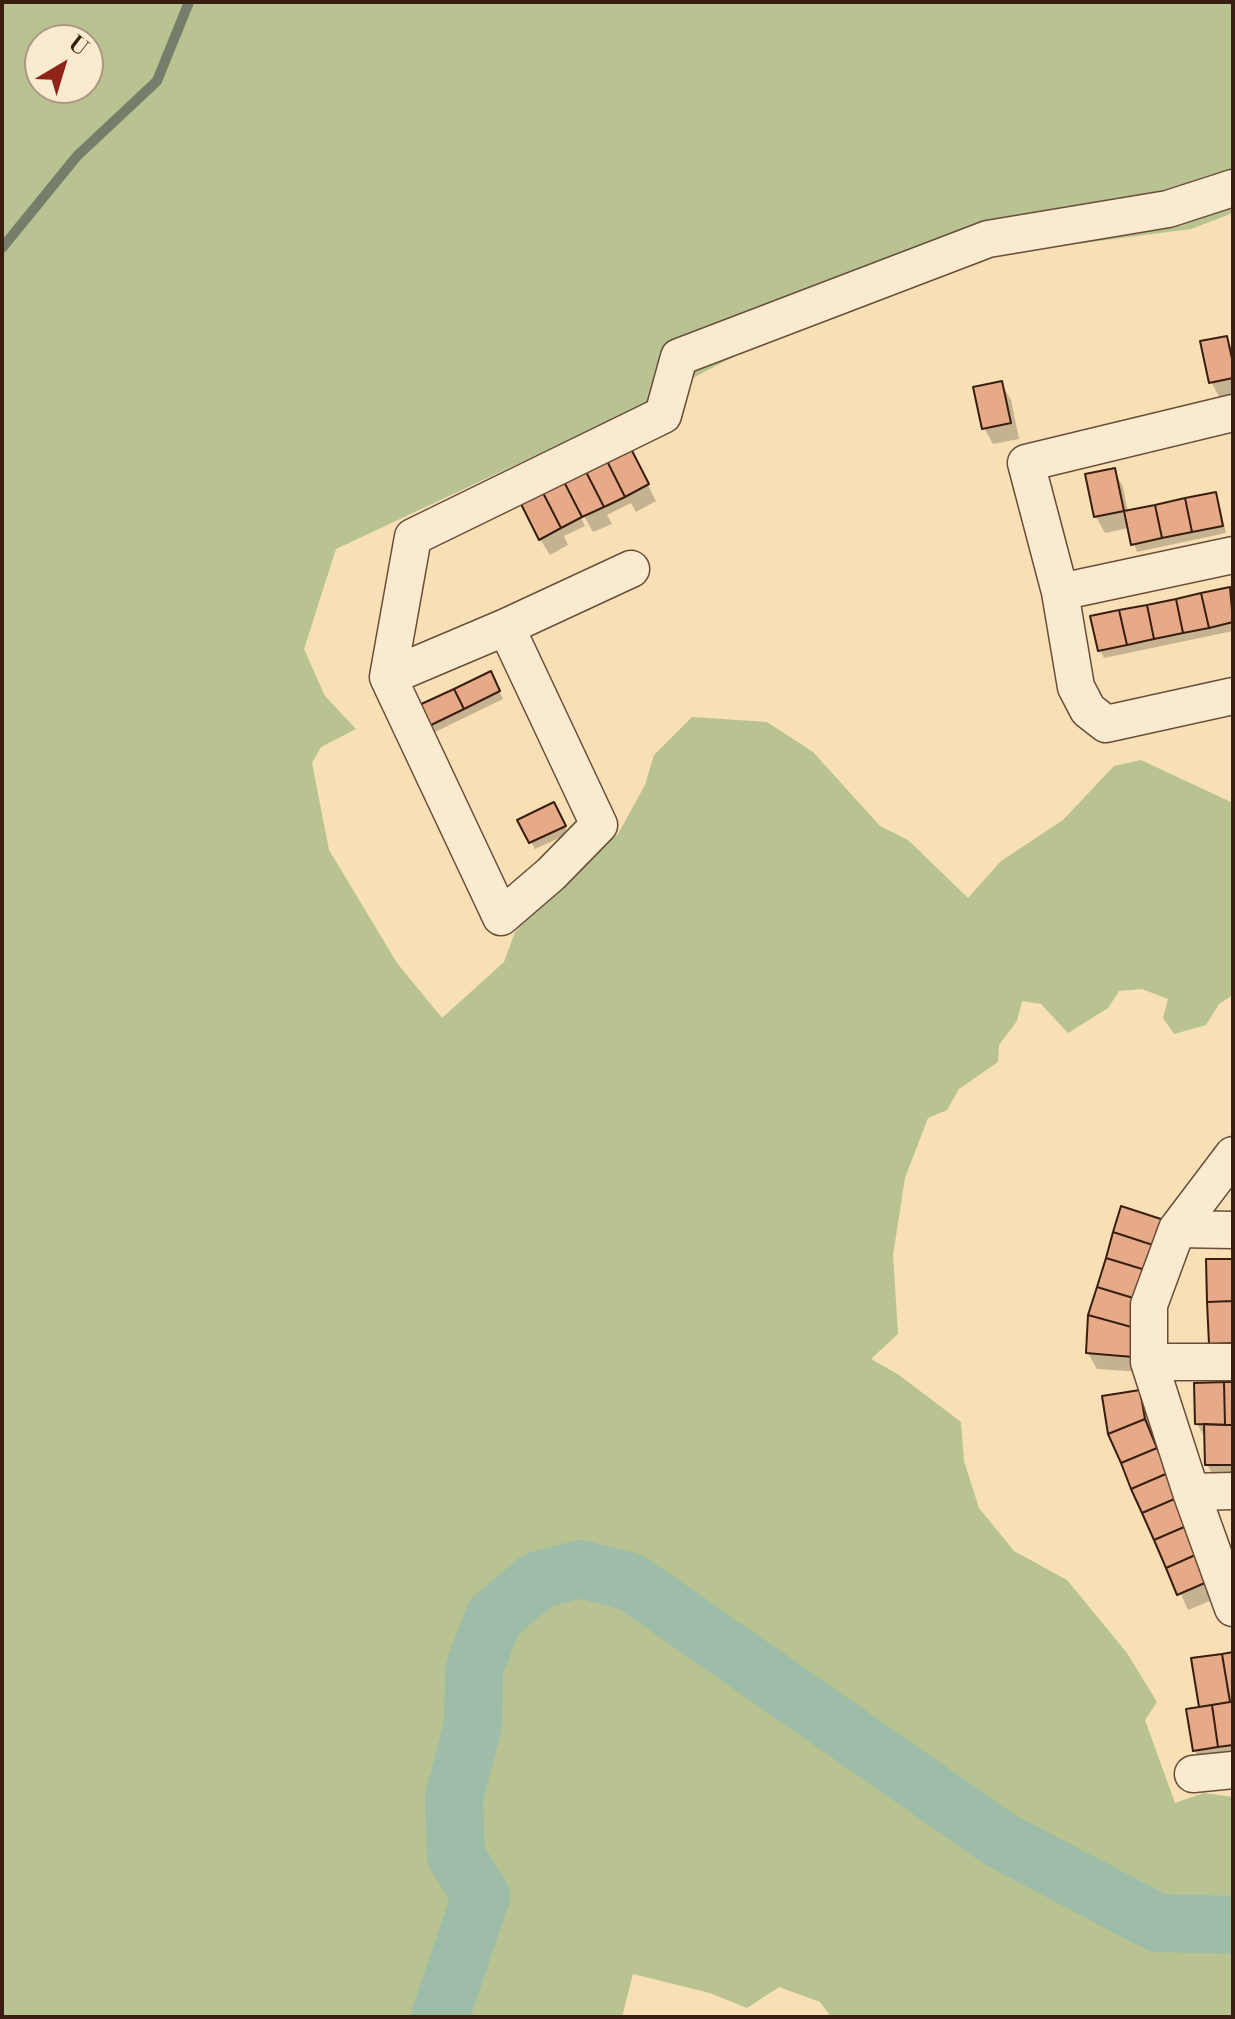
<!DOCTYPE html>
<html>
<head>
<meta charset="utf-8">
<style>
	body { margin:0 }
	#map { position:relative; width:1235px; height:2019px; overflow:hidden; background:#f7dfb6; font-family:"Libre Bodoni",serif }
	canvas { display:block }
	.frame { position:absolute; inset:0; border:4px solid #381e0f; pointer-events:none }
	.north { position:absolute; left:24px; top:24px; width:80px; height:80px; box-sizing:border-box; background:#faead0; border:2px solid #ac9883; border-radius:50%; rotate:38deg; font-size:22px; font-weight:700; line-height:32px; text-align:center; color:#381e0f }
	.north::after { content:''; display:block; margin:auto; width:28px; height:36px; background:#8f2418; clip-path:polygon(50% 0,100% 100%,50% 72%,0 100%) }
</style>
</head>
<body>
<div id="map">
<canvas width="1235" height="2019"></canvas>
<div class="frame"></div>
<div class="north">U</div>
</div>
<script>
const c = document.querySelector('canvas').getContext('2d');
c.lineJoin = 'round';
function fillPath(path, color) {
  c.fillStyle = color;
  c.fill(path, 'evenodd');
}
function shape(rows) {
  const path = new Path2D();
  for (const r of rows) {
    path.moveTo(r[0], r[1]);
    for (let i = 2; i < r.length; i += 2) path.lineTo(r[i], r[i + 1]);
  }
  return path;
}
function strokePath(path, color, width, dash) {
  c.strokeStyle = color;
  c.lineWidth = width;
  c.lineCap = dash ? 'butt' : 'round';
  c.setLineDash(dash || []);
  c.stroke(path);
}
const green = shape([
	[2,2,1233,2,1233,213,1191,229,976,257,790,327,628,412,336,549,304,649,325,696,356,729,321,747,312,763,329,850,397,963,442,1018,504,962,515,932,561,882,618,834,645,785,654,755,692,717,767,722,813,752,880,826,908,840,968,898,1001,861,1063,820,1114,766,1141,760,1233,803,1233,995,1219,1004,1206,1025,1174,1034,1163,1018,1168,999,1142,989,1119,991,1108,1008,1068,1033,1041,1004,1022,1001,1017,1021,999,1045,998,1062,959,1089,947,1110,928,1118,905,1178,893,1255,898,1334,871,1359,899,1375,961,1422,964,1461,979,1508,1014,1551,1067,1580,1127,1653,1157,1702,1145,1720,1175,1803,1204,1793,1233,1797,1233,2017,831,2017,820,2002,779,1987,747,2008,710,1993,633,1974,622,2017,2,2017],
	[40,40,88,40,88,88,40,88]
]);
const shadow = shape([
	[1226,338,1233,350,1233,396,1220,398,1211,382],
	[1001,383,1011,400,1019,439,993,444,984,428],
	[635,460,656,501,636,512,631,503,607,515,612,524,593,532,584,516,581,518,585,526,564,536,568,545,550,555,540,539],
	[1114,471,1123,487,1128,512,1214,494,1219,502,1226,533,1137,552,1129,528,1105,533,1096,517,1088,476],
	[1233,588,1233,631,1104,658,1100,650,1093,618],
	[494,681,503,699,433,733,429,726],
	[558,812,568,834,535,849,520,821],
	[1122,1209,1142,1372,1097,1369,1088,1353],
	[1233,1385,1233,1472,1211,1472,1207,1464,1207,1441,1197,1424],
	[1139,1393,1148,1409,1153,1437,1222,1596,1188,1610,1110,1434],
	[1233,1654,1233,1762,1199,1757,1194,1750,1201,1709,1193,1660]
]);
const stream = shape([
	[2,248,77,156,157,81,189,2]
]);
const river = shape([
	[440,2017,481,1896,456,1856,454,1797,473,1725,474,1669,494,1617,538,1580,581,1569,631,1582,1002,1841,1158,1923,1233,1925]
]);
const building = shape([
	[1227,336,1233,363,1233,378,1209,383,1200,341,1227,336],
	[1002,381,1011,423,982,429,973,387,1002,381],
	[627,441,649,484,625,497,603,453,627,441],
	[603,453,625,497,604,507,582,464,603,453],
	[582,464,604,507,582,517,560,474,582,464],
	[1115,468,1124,511,1094,517,1085,474,1115,468],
	[560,474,582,517,561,528,539,485,560,474],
	[539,485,561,528,539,540,517,496,539,485],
	[1216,492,1223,526,1192,532,1185,498,1216,492],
	[1185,498,1192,532,1162,538,1155,505,1185,498],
	[1155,505,1162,538,1131,545,1124,511,1155,505],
	[1230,587,1233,622,1209,628,1201,593,1230,587],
	[1201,593,1209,628,1183,633,1176,599,1201,593],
	[1176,599,1183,633,1154,639,1147,605,1176,599],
	[1147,605,1154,639,1127,645,1119,610,1147,605],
	[1119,610,1127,645,1098,651,1090,616,1119,610],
	[491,671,500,691,464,709,454,689,491,671],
	[454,689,464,709,427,727,417,706,454,689],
	[554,802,566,826,529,843,517,820,554,802],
	[1121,1206,1167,1221,1159,1247,1113,1232,1121,1206],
	[1113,1232,1159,1247,1152,1272,1106,1258,1113,1232],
	[1106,1258,1152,1272,1143,1301,1097,1287,1106,1258],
	[1206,1259,1233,1259,1233,1301,1207,1302,1206,1259],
	[1097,1287,1143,1301,1135,1328,1088,1315,1097,1287],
	[1233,1301,1233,1343,1209,1344,1207,1302,1233,1301],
	[1088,1315,1135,1328,1133,1357,1086,1353,1088,1315],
	[1224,1382,1225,1425,1195,1424,1194,1383,1224,1382],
	[1224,1382,1233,1382,1233,1425,1225,1425,1224,1382],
	[1140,1390,1145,1419,1108,1434,1102,1396,1140,1390],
	[1145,1419,1157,1448,1121,1463,1108,1434,1145,1419],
	[1204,1424,1233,1425,1233,1465,1205,1465,1204,1424],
	[1157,1448,1168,1473,1131,1489,1121,1463,1157,1448],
	[1168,1473,1179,1497,1142,1513,1131,1489,1168,1473],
	[1179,1497,1191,1524,1154,1540,1142,1513,1179,1497],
	[1191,1524,1202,1552,1166,1568,1154,1540,1191,1524],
	[1202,1552,1214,1579,1177,1595,1166,1568,1202,1552],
	[1233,1652,1233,1702,1230,1702,1222,1654,1233,1652],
	[1222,1654,1230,1702,1199,1707,1191,1658,1222,1654],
	[1230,1702,1233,1702,1233,1745,1218,1747,1212,1705,1230,1702],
	[1212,1705,1218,1747,1193,1751,1186,1709,1212,1705]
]);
const street = shape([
	[1233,413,1026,463,1060,592,1076,687,1088,710,1106,724,1233,696],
	[1060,592,1233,555],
	[506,627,599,825,551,874,501,917,388,677,413,537,663,415,679,357,988,239,1168,209,1233,188],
	[388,677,506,627,631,569],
	[1233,1155,1177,1229,1149,1305,1149,1362,1191,1492,1233,1608],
	[1177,1229,1233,1230],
	[1149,1362,1233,1362],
	[1191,1492,1233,1491],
	[1193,1774,1233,1770]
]);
fillPath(green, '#b9c291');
fillPath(shadow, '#0003');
strokePath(stream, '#757d6b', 10);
strokePath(river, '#9ebda8', 58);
fillPath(building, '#e6aa89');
strokePath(building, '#381e0f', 2);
strokePath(street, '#684e39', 39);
strokePath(street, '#faead0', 36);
</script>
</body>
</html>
